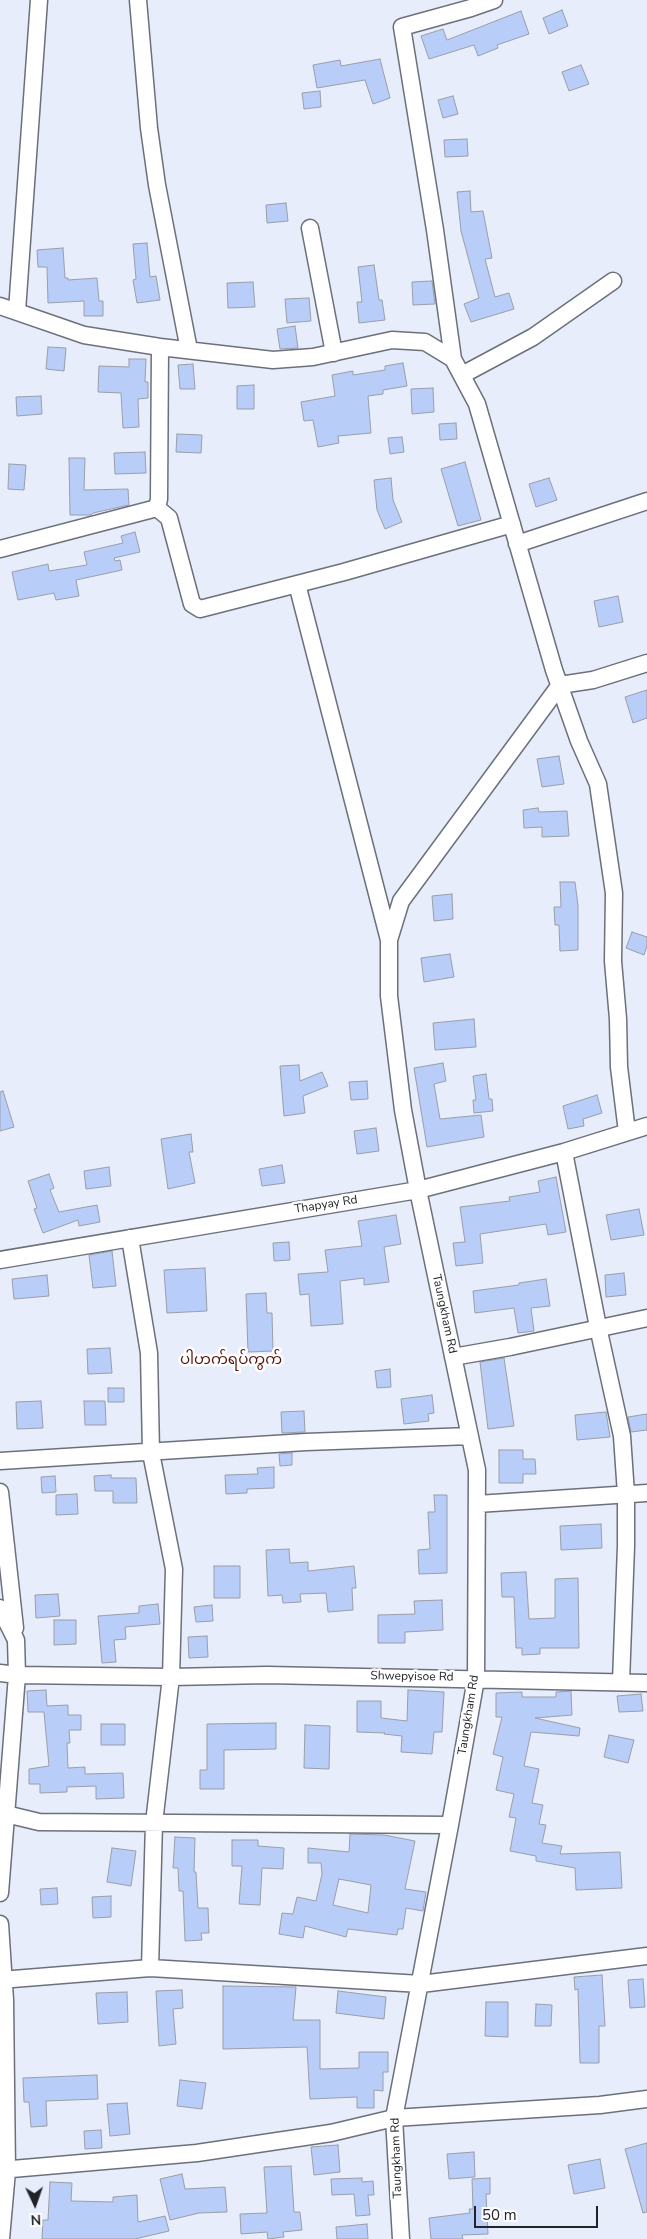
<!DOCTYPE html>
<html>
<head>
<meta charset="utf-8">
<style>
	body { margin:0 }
	#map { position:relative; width:647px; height:2239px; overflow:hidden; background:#e7edfa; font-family:"Nunito Sans",sans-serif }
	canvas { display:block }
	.north { position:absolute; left:10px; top:2179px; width:50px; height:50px; -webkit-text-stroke:4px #fff; paint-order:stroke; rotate:177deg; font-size:14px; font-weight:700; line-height:20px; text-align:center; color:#212328 }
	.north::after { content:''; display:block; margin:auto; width:18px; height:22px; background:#212328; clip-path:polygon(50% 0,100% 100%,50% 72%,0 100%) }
	.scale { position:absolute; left:474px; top:2206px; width:124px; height:22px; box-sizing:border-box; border:2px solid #212328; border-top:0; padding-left:6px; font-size:15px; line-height:18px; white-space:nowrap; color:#212328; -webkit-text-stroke:4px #fff; paint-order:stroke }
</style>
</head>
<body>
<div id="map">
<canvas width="647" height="2239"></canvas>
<div class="north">N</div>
<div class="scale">50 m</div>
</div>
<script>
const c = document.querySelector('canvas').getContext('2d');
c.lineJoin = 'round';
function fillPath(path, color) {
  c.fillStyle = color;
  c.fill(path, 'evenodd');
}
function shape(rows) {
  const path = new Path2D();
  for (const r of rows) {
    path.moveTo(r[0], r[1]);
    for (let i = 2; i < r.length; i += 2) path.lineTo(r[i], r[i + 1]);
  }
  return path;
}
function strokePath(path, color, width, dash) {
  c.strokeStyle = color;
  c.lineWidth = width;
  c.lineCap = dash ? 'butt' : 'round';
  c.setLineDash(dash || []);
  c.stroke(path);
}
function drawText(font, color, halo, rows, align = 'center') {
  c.font = font + ' "Nunito Sans","Noto Sans Myanmar",sans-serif';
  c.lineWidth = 5;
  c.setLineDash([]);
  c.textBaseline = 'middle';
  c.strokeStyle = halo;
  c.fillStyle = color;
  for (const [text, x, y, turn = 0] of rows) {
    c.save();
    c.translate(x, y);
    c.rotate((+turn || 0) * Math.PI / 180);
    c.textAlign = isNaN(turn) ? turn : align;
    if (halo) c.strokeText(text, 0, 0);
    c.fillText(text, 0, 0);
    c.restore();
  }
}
const building = shape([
	[562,10,568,26,549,34,543,18,562,10],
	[521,11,529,34,497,45,498,48,478,56,474,45,429,59,421,36,443,29,447,40,521,11],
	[380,59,390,98,373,104,365,80,317,88,313,65,340,60,341,66,380,59],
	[581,65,589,84,569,91,562,72,581,65],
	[320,91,321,107,304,109,302,93,320,91],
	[453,96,458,114,443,118,438,100,453,96],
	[467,139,468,156,445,157,444,140,467,139],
	[470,191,471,212,483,211,492,258,485,259,495,297,509,293,514,309,471,322,464,304,479,298,461,231,457,192,470,191],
	[286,203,288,221,267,223,266,205,286,203],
	[147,243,150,277,156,276,160,300,137,303,133,280,136,279,133,244,147,243],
	[63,248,65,278,68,278,68,280,97,278,99,301,103,301,103,316,84,316,84,301,48,303,47,267,38,267,37,250,63,248],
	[374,265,379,300,382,300,385,320,359,323,357,302,362,302,358,267,374,265],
	[432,281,435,304,413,305,412,282,432,281],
	[253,282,255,307,228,308,227,283,253,282],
	[309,298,311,321,287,323,285,299,309,298],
	[295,326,298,348,280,349,277,329,295,326],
	[48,347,66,348,64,371,46,369,48,347],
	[129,359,146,359,145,382,148,382,148,398,138,399,139,427,123,428,121,393,98,392,99,366,129,367,129,359],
	[403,363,407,386,383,390,383,394,368,396,371,433,338,436,339,443,318,447,313,420,304,421,301,402,335,396,332,375,353,371,353,375,385,370,385,366,403,363],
	[193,364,195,389,180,389,178,365,193,364],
	[254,385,254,409,237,409,237,386,254,385],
	[433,388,434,412,412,414,411,389,433,388],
	[41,396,42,414,17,416,16,397,41,396],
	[456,423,457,439,440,440,439,424,456,423],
	[177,434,202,435,201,453,176,452,177,434],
	[402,437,404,452,390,454,388,438,402,437],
	[145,452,146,473,115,474,114,453,145,452],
	[69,458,85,458,84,490,128,489,129,505,93,513,91,515,70,515,69,458],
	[465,462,481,520,458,526,441,469,465,462],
	[9,464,26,465,24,490,8,489,9,464],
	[391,478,393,500,402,522,385,529,377,510,374,480,391,478],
	[549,478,557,500,536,507,529,484,549,478],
	[135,532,140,552,114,558,115,561,120,560,122,570,76,580,79,596,56,600,54,593,18,600,12,572,48,564,49,571,87,565,84,552,123,543,121,536,135,532],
	[618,596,623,622,599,627,594,601,618,596],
	[647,690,647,718,633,723,625,697,647,690],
	[559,756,564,784,542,787,537,759,559,756],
	[538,808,539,812,567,811,569,836,542,837,542,827,524,828,523,810,538,808],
	[560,882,575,882,578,906,578,950,560,951,559,925,555,925,554,907,561,907,560,882],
	[452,894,453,919,434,921,432,896,452,894],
	[632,932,647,937,647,946,644,955,626,948,632,932],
	[450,954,454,977,424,982,421,958,450,954],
	[474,1019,476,1047,435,1050,433,1023,474,1019],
	[443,1063,446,1081,434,1084,440,1119,481,1115,484,1137,427,1147,414,1068,443,1063],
	[299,1065,300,1081,322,1072,328,1086,303,1096,305,1113,284,1116,280,1066,299,1065],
	[486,1074,489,1099,492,1099,493,1111,474,1113,473,1100,476,1100,473,1076,486,1074],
	[367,1081,368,1099,351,1100,349,1082,367,1081],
	[3,1091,14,1127,0,1131,0,1092,3,1091],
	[597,1095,602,1113,583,1119,584,1126,568,1129,563,1106,597,1095],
	[376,1128,379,1151,357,1154,354,1131,376,1128],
	[191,1134,193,1152,189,1152,195,1183,168,1189,161,1139,191,1134],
	[282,1165,285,1183,262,1186,259,1169,282,1165],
	[109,1167,111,1186,86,1189,84,1171,109,1167],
	[49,1174,54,1188,50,1190,59,1212,97,1205,100,1222,79,1226,78,1220,43,1233,34,1209,37,1208,28,1181,49,1174],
	[556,1177,566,1232,548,1235,546,1224,480,1234,483,1263,456,1266,453,1243,465,1242,460,1207,510,1201,509,1197,540,1192,538,1181,556,1177],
	[639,1209,644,1235,611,1240,606,1215,639,1209],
	[396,1215,401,1244,384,1247,389,1282,364,1285,364,1278,340,1281,343,1324,311,1326,309,1294,300,1295,298,1274,328,1272,325,1250,362,1246,358,1221,396,1215],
	[289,1242,290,1260,274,1261,273,1243,289,1242],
	[112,1251,116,1286,93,1288,89,1255,112,1251],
	[205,1268,207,1311,167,1313,164,1270,205,1268],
	[624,1273,626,1295,606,1297,605,1275,624,1273],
	[47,1275,49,1296,14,1299,12,1279,47,1275],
	[546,1279,550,1306,531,1308,534,1331,518,1333,514,1308,475,1313,473,1291,519,1285,519,1283,546,1279],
	[266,1293,267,1313,272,1313,273,1351,248,1352,246,1294,266,1293],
	[110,1348,112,1373,88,1374,87,1349,110,1348],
	[504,1358,514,1426,488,1429,480,1362,504,1358],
	[390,1369,391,1387,377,1388,375,1371,390,1369],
	[108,1388,124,1388,124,1402,108,1402,108,1388],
	[432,1395,434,1413,428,1414,429,1421,404,1424,401,1399,432,1395],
	[41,1401,43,1428,17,1429,16,1402,41,1401],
	[84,1401,105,1401,106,1425,85,1425,84,1401],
	[304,1411,305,1432,282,1433,281,1412,304,1411],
	[606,1412,610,1437,577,1440,575,1415,606,1412],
	[647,1414,647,1430,631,1432,628,1417,647,1414],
	[499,1450,523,1450,523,1459,535,1459,536,1474,523,1474,523,1483,499,1483,499,1450],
	[292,1453,292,1465,280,1466,279,1454,292,1453],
	[274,1467,274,1488,247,1489,247,1493,226,1494,225,1475,258,1474,257,1468,274,1467],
	[111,1475,111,1478,136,1478,137,1503,113,1503,113,1491,95,1491,94,1476,111,1475],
	[55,1476,56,1492,42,1493,41,1477,55,1476],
	[77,1494,78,1514,56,1515,56,1495,77,1494],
	[434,1495,447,1495,447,1573,419,1574,418,1550,430,1549,428,1512,435,1512,434,1495],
	[601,1524,602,1548,561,1550,560,1526,601,1524],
	[289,1549,290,1563,308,1562,308,1571,354,1566,356,1588,352,1588,353,1610,328,1612,326,1593,300,1594,301,1602,283,1603,282,1595,268,1596,266,1550,289,1549],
	[214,1566,240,1566,240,1598,214,1598,214,1566],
	[526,1572,529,1619,555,1618,555,1579,578,1578,579,1648,540,1648,540,1654,522,1655,522,1648,516,1648,514,1597,502,1597,501,1573,526,1572],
	[58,1594,60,1616,36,1618,35,1595,58,1594],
	[442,1600,443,1630,405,1632,405,1643,378,1643,378,1615,415,1614,414,1601,442,1600],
	[158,1604,160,1624,125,1627,126,1639,114,1640,116,1662,102,1663,98,1616,139,1613,139,1606,158,1604],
	[212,1605,213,1621,196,1622,194,1607,212,1605],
	[54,1620,76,1620,76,1644,54,1645,54,1620],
	[207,1636,208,1657,189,1658,188,1637,207,1636],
	[46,1690,47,1706,68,1705,68,1715,81,1715,81,1730,69,1730,70,1743,67,1743,68,1768,85,1767,85,1774,123,1773,124,1798,96,1799,96,1786,67,1787,67,1792,40,1793,40,1784,29,1784,29,1769,49,1766,44,1712,28,1712,27,1691,46,1690],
	[408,1690,444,1692,442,1732,434,1732,432,1754,401,1752,402,1736,384,1734,385,1733,357,1732,357,1701,381,1701,381,1718,407,1721,408,1690],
	[571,1691,572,1715,535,1718,580,1728,579,1736,531,1732,524,1766,539,1769,532,1803,543,1805,539,1824,546,1825,542,1843,562,1846,560,1854,620,1852,622,1888,576,1890,575,1868,536,1861,536,1856,510,1851,516,1818,509,1817,514,1794,496,1790,503,1757,493,1754,502,1717,496,1717,496,1693,522,1692,522,1697,556,1697,556,1692,571,1691],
	[641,1694,643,1711,619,1712,617,1696,641,1694],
	[276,1723,276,1749,224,1750,224,1789,200,1789,200,1770,207,1770,207,1724,276,1723],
	[101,1724,125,1724,125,1745,101,1745,101,1724],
	[305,1725,330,1726,329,1769,304,1768,305,1725],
	[609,1735,634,1740,628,1763,604,1757,609,1735],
	[350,1834,384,1835,415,1841,405,1889,426,1892,423,1911,406,1908,403,1929,398,1929,397,1935,348,1929,346,1937,305,1926,303,1938,279,1934,282,1913,293,1914,297,1897,316,1901,322,1874,321,1863,308,1863,308,1848,349,1852,350,1834],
	[339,1879,371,1885,368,1913,333,1905,339,1879],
	[175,1837,195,1838,194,1872,196,1872,198,1908,208,1908,209,1933,201,1933,202,1940,185,1941,183,1891,179,1891,178,1868,173,1868,175,1837],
	[232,1840,258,1840,258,1846,284,1848,283,1869,262,1868,260,1905,239,1904,242,1866,232,1866,232,1840],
	[112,1848,136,1851,131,1886,107,1882,112,1848],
	[57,1888,58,1904,41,1905,40,1889,57,1888],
	[111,1896,111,1917,93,1918,92,1897,111,1896],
	[602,1975,605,2026,599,2026,599,2063,580,2063,578,1989,575,1990,574,1977,602,1975],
	[643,1979,645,2007,630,2008,628,1980,643,1979],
	[223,1986,296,1987,293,2020,320,2020,320,2069,359,2068,359,2052,388,2052,388,2072,383,2072,383,2091,374,2090,374,2108,357,2108,357,2097,310,2099,307,2047,223,2049,223,1986],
	[182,1990,183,2008,173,2009,176,2044,159,2046,156,1991,182,1990],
	[338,1991,386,1997,384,2019,336,2013,338,1991],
	[127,1992,128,2022,98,2024,96,1993,127,1992],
	[486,2002,508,2002,508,2037,485,2036,486,2002],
	[536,2004,552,2005,551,2026,535,2026,536,2004],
	[97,2075,98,2099,46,2101,47,2126,31,2127,29,2102,24,2102,23,2078,97,2075],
	[180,2080,206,2083,202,2109,177,2106,180,2080],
	[127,2103,130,2134,110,2136,107,2104,127,2103],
	[101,2130,102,2148,85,2149,84,2131,101,2130],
	[647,2143,647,2212,643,2213,625,2149,647,2143],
	[338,2145,340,2172,314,2175,311,2147,338,2145],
	[474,2152,475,2177,449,2179,447,2154,474,2152],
	[600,2159,605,2188,574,2194,568,2165,600,2159],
	[291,2166,294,2212,300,2212,302,2230,283,2232,284,2237,268,2239,267,2232,241,2234,240,2214,267,2213,264,2167,291,2166],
	[182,2174,185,2189,225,2187,227,2212,199,2213,170,2220,160,2179,182,2174],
	[362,2178,362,2182,373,2181,374,2195,368,2195,370,2215,356,2216,354,2194,332,2195,331,2179,362,2178],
	[490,2178,490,2194,486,2194,488,2234,462,2235,463,2239,431,2239,429,2218,470,2213,469,2209,473,2209,472,2179,490,2178],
	[50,2182,72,2183,71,2201,113,2202,113,2197,137,2195,138,2222,165,2216,169,2231,135,2239,42,2239,43,2220,48,2220,50,2182],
	[367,2224,368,2239,337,2239,336,2227,367,2224]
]);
const minor = shape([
	[138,0,149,128,157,185,189,350],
	[310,228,334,353],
	[0,306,84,335,160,347,273,360,313,357,392,340,425,342,453,359,477,404,554,670,579,741,598,784,614,893,613,961,618,1019,619,1067,627,1132],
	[17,311,39,0],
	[453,359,435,230,402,27,471,8,494,0],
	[462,375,533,337,613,281],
	[157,508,169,518,192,604,200,609,344,572,512,524],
	[157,508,159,499,160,347],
	[517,544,647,501],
	[0,549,157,508],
	[297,584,389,940],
	[564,1152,598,1327,622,1436,626,1494,626,1546,621,1682],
	[130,1238,149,1353,151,1453,174,1569,171,1677,154,1823,150,1968],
	[0,1260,418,1190,564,1152,647,1126],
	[453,1357,510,1347,647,1318],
	[0,1461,306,1442,470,1436],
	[0,1492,15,1628],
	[477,1504,647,1493],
	[0,1608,16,1640,17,1675,0,1893],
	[0,1673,17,1675,171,1677,267,1675,647,1683],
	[0,1815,10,1815,39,1822,450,1825],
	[0,1924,5,2000,7,2171,1,2239],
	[0,1980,150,1968,421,1984,647,1956],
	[0,2170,197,2153,331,2133,394,2118,600,2105,647,2099],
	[401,2239,394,2118,450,1825,476,1679,477,1470,418,1190,403,1110,389,996,389,940,401,901,560,685,593,680,647,663]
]);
const streetNames = [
	["Thapyay Rd",326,1205,-9],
	["Taungkham Rd",444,1314,78],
	["Shwepyisoe Rd",412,1677,1],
	["Taungkham Rd",469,1715,-81],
	["Taungkham Rd",397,2158,-92]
];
const quarterNames = [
	["ပါဟက်ရပ်ကွက်",231,1360]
];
fillPath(building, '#b8cdf8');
strokePath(building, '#999eaa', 1);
strokePath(minor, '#6b707b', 19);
strokePath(minor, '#fff', 16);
drawText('12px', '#212328', '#fff', streetNames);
drawText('15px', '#58150c', '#fff', quarterNames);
</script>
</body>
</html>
